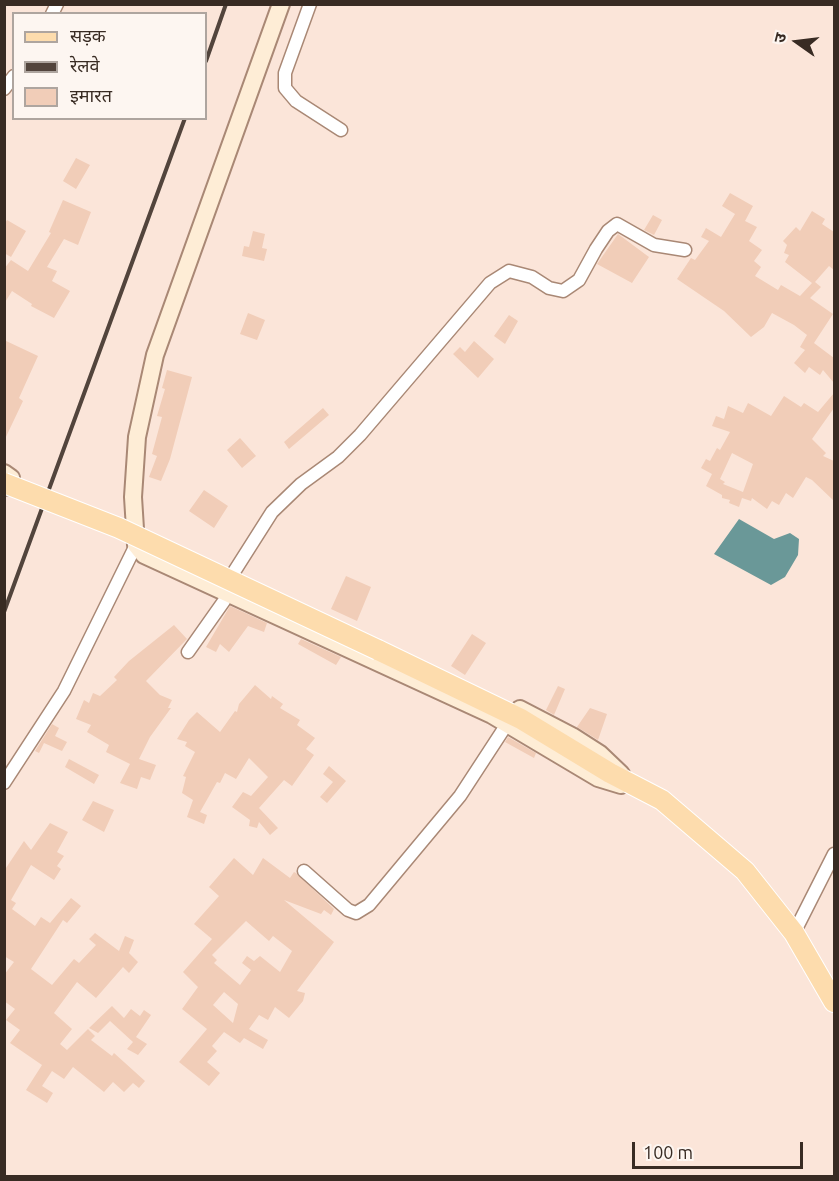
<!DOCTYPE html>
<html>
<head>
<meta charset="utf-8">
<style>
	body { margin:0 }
	#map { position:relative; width:839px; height:1181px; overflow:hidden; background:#fbe5d9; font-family:Ubuntu,"Noto Sans Devanagari",sans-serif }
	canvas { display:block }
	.frame { position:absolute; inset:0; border:6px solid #382b23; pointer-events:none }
	.legend { position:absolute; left:12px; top:12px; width:195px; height:108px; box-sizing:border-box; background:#fdf6f1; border:2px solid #aea59f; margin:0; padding:8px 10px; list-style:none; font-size:18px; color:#382b23 }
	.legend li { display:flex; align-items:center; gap:12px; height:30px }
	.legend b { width:30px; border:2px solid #aea59f }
	.north { position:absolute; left:767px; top:12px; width:60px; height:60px; -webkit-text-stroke:4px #fdf6f1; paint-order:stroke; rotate:284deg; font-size:16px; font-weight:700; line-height:24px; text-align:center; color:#382b23 }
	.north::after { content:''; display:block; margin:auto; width:21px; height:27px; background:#382b23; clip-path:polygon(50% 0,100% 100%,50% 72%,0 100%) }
	.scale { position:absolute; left:632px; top:1142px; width:171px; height:27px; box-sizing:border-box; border:3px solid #382b23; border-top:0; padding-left:8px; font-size:18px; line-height:21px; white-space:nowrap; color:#382b23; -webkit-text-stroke:4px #fdf6f1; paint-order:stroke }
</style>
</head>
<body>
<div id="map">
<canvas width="839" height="1181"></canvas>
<div class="frame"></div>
<ul class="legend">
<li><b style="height:8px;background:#fddcad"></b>सड़क</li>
<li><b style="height:8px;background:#52443c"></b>रेलवे</li>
<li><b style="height:16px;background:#f1cdb8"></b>इमारत</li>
</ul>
<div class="north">उ</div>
<div class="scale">100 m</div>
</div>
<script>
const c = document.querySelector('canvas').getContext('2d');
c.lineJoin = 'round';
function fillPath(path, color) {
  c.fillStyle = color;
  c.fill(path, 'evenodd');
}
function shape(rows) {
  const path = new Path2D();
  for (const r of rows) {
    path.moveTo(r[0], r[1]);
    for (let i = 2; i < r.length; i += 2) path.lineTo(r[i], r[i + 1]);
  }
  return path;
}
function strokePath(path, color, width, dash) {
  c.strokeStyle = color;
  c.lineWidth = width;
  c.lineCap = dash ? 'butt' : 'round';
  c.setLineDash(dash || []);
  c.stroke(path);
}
const water = shape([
	[739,519,774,539,790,533,799,539,798,555,785,577,771,585,714,554]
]);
const building = shape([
	[76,158,90,165,76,189,63,181],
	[730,193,753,206,745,221,757,227,749,241,762,250,754,261,761,267,755,276,778,290,781,285,800,296,812,283,785,262,789,255,784,253,787,245,783,241,796,227,800,231,812,211,825,219,822,224,834,232,834,270,829,266,815,282,821,287,810,298,833,314,814,343,834,358,834,383,823,370,820,375,809,367,805,373,794,363,805,350,800,347,807,335,794,325,772,313,764,327,751,337,724,311,677,279,691,258,695,260,709,241,701,237,706,228,721,237,735,214,722,206],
	[63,200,91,212,78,245,64,239,47,267,57,271,52,281,70,291,54,318,31,306,32,304,12,291,4,304,4,269,11,260,28,271,51,233,49,232],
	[653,215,662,220,654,235,644,230],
	[7,220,26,231,11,257,4,253,4,225],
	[253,231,265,234,262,248,267,249,264,261,242,256,244,246,249,247],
	[618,234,649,257,632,283,597,264],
	[248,313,265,320,257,340,240,334],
	[509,315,518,321,505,344,494,336],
	[4,340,38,356,19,398,23,401,4,441],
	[474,341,494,359,478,378,453,354,460,347,465,352],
	[167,370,192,377,170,459,161,481,149,477,157,456,152,454,162,417,157,416,165,389,162,388],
	[834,393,834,408,812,439,826,453,823,456,834,461,834,501,812,480,806,477,793,498,786,493,779,505,772,501,767,509,752,498,751,501,742,498,739,507,729,503,730,500,722,498,722,495,706,486,712,474,701,468,706,459,710,461,717,448,720,450,730,432,712,426,716,416,724,419,728,406,743,413,748,403,771,416,784,396,801,407,804,403,818,412],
	[732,453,753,464,743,492,723,484,725,482,720,479],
	[323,408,329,415,289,449,284,442],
	[240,438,256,456,242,468,227,450],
	[204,490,228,506,214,528,189,511],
	[346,576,371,587,357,621,331,609],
	[230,606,267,623,264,632,248,626,229,652,220,644,216,652,206,647],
	[174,625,187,639,146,681,160,695,172,700,168,708,171,708,150,737,139,759,156,765,150,780,141,777,137,789,120,783,130,764,106,752,109,745,87,732,91,725,76,719,84,700,89,703,93,693,100,696,117,680,114,677,129,661],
	[472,634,486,643,465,675,451,666],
	[301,639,341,657,336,665,298,644],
	[255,685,271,699,272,696,283,704,280,708,300,720,297,725,315,738,306,749,314,755,292,786,284,780,259,808,278,828,270,835,259,822,257,828,249,826,250,820,232,807,243,792,251,796,268,777,249,758,236,779,225,773,220,783,217,782,200,812,207,815,204,824,187,817,193,800,182,793,186,777,183,776,195,752,185,746,187,742,177,739,189,720,197,712,220,732,235,711,237,712,239,704],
	[558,686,565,689,554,715,546,710],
	[590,708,607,714,598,740,577,727],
	[52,724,59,728,55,736,67,742,62,751,44,743,39,753,35,751],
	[508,737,536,753,534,758,505,742],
	[69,759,99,775,94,784,65,767],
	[329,766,346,781,327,803,320,797,333,782,323,774],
	[93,801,114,810,104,832,82,820],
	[50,823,68,832,57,852,64,856,57,866,61,869,54,880,31,865,11,900,16,903,12,909,35,926,41,917,50,923,71,898,81,906,67,923,63,920,31,969,52,985,74,959,79,963,96,945,89,939,95,933,119,951,125,936,134,940,129,953,138,962,129,973,123,967,96,998,77,982,54,1013,72,1029,60,1044,67,1050,88,1029,95,1036,91,1040,112,1056,114,1053,145,1081,139,1088,133,1083,124,1092,113,1082,104,1092,73,1067,64,1079,52,1071,42,1086,53,1093,47,1103,26,1090,42,1065,10,1043,20,1030,6,1020,15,1009,4,1001,4,975,14,962,4,956,4,871,24,841,31,850],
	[234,858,253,875,263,858,290,878,294,872,296,873,334,909,331,915,324,910,321,914,284,900,334,942,297,991,305,993,303,1001,289,1018,275,1007,268,1020,259,1015,249,1029,268,1040,263,1049,244,1038,240,1043,224,1032,212,1046,217,1051,207,1062,220,1073,209,1086,179,1062,207,1029,182,1009,198,987,183,972,212,939,194,924,219,896,209,887],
	[246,921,269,941,273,936,292,951,280,972,260,956,254,961,247,956,242,963,251,970,240,985,214,963,217,960,212,955],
	[224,992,238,1004,233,1023,213,1005],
	[112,1006,124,1018,131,1009,140,1016,144,1010,151,1015,136,1037,147,1044,138,1055,127,1049,133,1042,110,1021,98,1033,89,1028]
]);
const street = shape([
	[310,4,285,73,285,88,296,101,341,130],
	[52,14,57,4],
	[4,89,14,76],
	[188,652,224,601,232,575,272,512,301,484,338,457,360,435,490,283,509,271,532,277,549,288,563,291,579,280,596,249,608,231,617,224,654,245,685,250],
	[4,783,64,691,136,545],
	[304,871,348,910,356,913,369,905,460,796,507,724],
	[794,933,834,854]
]);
const secondary = shape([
	[281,4,155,355,137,437,133,497,136,545,144,555,492,715,598,778,621,785],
	[4,473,11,478,8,486,4,487],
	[520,709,572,736,600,754,621,774]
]);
const primary = shape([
	[378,650,521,719,610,773,662,800,745,871,794,933,834,1002]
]);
const rail = shape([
	[206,61,226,4],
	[4,612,185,118]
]);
const primaryBridge = shape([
	[4,483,119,528,378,650]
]);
fillPath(water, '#6a9898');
fillPath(building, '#f1cdb8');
strokePath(street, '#a98875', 15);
strokePath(secondary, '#a98875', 20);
strokePath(primary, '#fff', 22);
strokePath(street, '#fff', 12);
strokePath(secondary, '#feedd6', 16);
strokePath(primary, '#fddcad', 20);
strokePath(rail, '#52443c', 4);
strokePath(primaryBridge, '#fff', 22, []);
strokePath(primaryBridge, '#fddcad', 20);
</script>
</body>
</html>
